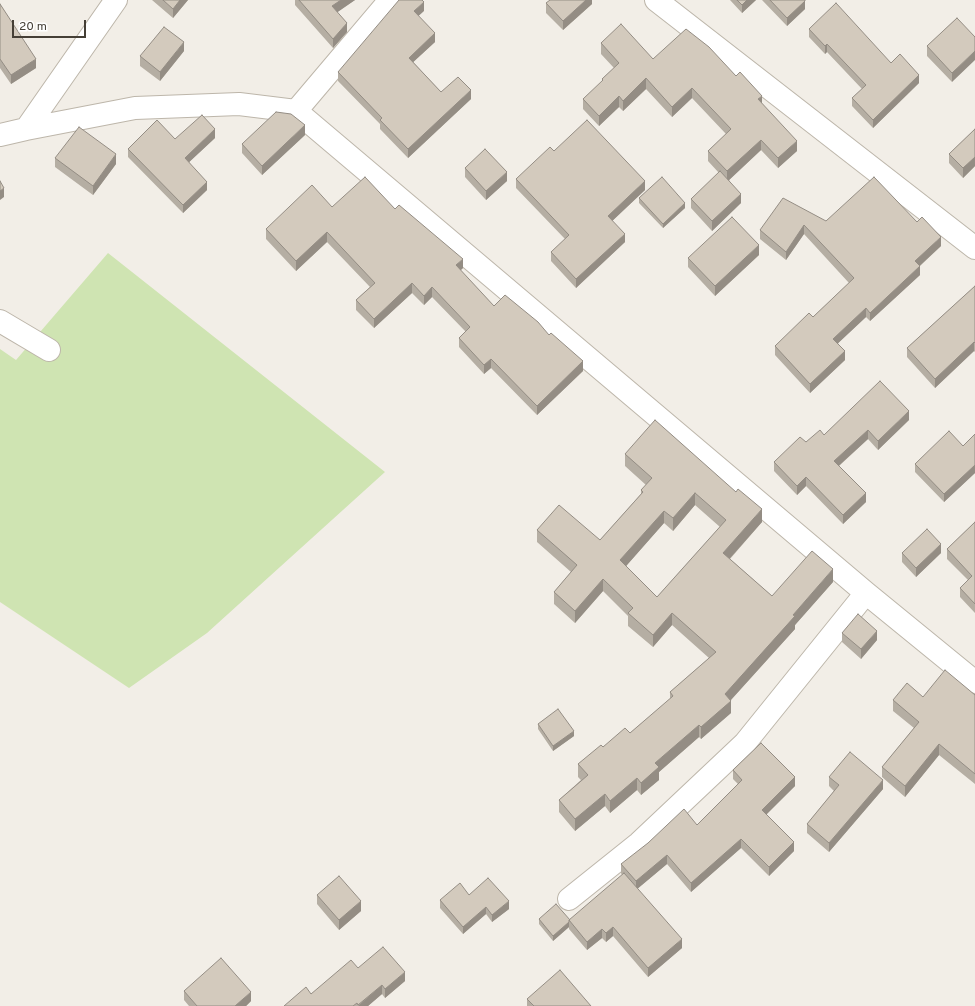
<!DOCTYPE html>
<html>
<head>
<meta charset="utf-8">
<style>
	body { margin:0 }
	#map { position:relative; width:975px; height:1006px; overflow:hidden; background:#f2eee7; font-family:Overpass,sans-serif }
	canvas { display:block }
	.scale { position:absolute; left:12px; top:20px; width:74px; height:18px; box-sizing:border-box; border:2px solid #453f36; border-top:0; padding-left:5px; font-size:12px; line-height:14px; white-space:nowrap; color:#453f36; -webkit-text-stroke:3px #fff; paint-order:stroke }
</style>
</head>
<body>
<div id="map">
<canvas width="975" height="1006"></canvas>
<div class="scale">20 m</div>
</div>
<script>
const c = document.querySelector('canvas').getContext('2d');
c.lineJoin = 'round';
function fillPath(path, color) {
  c.fillStyle = color;
  c.fill(path, 'evenodd');
}
function shape(rows) {
  const path = new Path2D();
  for (const r of rows) {
    path.moveTo(r[0], r[1]);
    for (let i = 2; i < r.length; i += 2) path.lineTo(r[i], r[i + 1]);
  }
  return path;
}
function strokePath(path, color, width, dash) {
  c.strokeStyle = color;
  c.lineWidth = width;
  c.lineCap = dash ? 'butt' : 'round';
  c.setLineDash(dash || []);
  c.stroke(path);
}
const green = shape([
	[108,253,385,472,207,633,129,688,0,602,0,349,16,360]
]);
const minor = shape([
	[656,0,975,248],
	[296,111,390,0],
	[26,129,116,0],
	[0,135,26,129,135,108,239,104,296,111,866,593,975,682],
	[0,321,49,350],
	[569,899,639,843,745,743,866,593]
]);
const wall = shape([
	[152,0,188,0,173,18],
	[295,0,355,0,337,12,347,32,333,48,295,5],
	[592,0,592,4,563,30,546,13,546,3],
	[730,0,756,0,742,13],
	[762,0,805,0,805,9,787,26],
	[0,4,36,68,11,84,0,68],
	[424,11,418,16,435,42,413,62,441,92,471,99,408,158,380,129,380,124,338,81,338,72],
	[957,18,952,82,927,56,927,46],
	[809,29,891,63,919,83,873,128,852,106,852,98,862,89,827,52,825,54,809,37],
	[601,43,653,59,762,104,797,151,778,168,761,150,729,180,741,203,712,231,691,208,691,199,719,173,708,161,708,151,726,134,692,98,672,117,646,89,623,111,619,107,599,126,583,109,583,99,602,82,602,79,614,68,601,54],
	[184,51,160,81,140,66,140,56],
	[975,129,975,166,963,178,949,163,949,154],
	[305,135,262,175,242,153,242,144],
	[215,138,189,162,207,190,183,213,128,157,128,149],
	[554,151,645,190,612,221,625,242,576,288,551,261,551,252,565,239,516,188,516,179],
	[55,158,116,164,93,195,55,167],
	[465,168,507,181,486,200,465,177],
	[639,198,685,208,663,228,639,203],
	[332,207,395,209,463,268,460,270,494,306,583,371,537,415,491,368,484,374,459,347,459,338,466,332,432,297,424,305,412,293,374,328,356,310,356,300,370,287,327,242,296,271,266,239,266,229],
	[826,221,917,222,941,246,920,266,920,275,870,321,866,317,838,343,845,360,810,393,775,355,775,346,813,317,849,283,804,234,786,260,760,239,760,230],
	[759,255,715,296,688,267,688,258],
	[975,286,975,352,974,351,935,388,907,357,907,348],
	[909,420,878,450,868,439,839,466,866,502,843,524,806,486,797,495,774,471,774,462,806,442,824,435],
	[975,434,975,473,944,502,915,472,915,464,963,446],
	[625,454,762,522,730,559,772,596,833,582,795,625,795,629,731,700,731,713,701,739,699,737,659,772,659,780,641,795,637,790,610,813,605,806,575,831,559,812,559,800,581,780,578,777,578,764,603,747,630,733,670,699,670,692,709,658,672,625,653,647,628,626,628,616,603,591,575,623,554,604,554,592,571,572,537,542,537,530,600,540,641,494,641,490,646,485,625,466],
	[695,505,720,527,657,597,626,566,664,523,673,531],
	[975,522,975,613,960,597,960,588,968,580,947,559,947,549],
	[902,553,941,553,916,577,902,562],
	[842,633,877,640,861,659,842,642],
	[975,695,975,784,939,755,905,797,882,777,882,767,914,728,893,711,893,700,923,697],
	[538,724,574,736,553,751,538,729],
	[733,770,795,786,766,814,794,851,769,876,741,848,691,892,667,864,637,889,682,948,648,977,613,936,606,942,602,938,587,950,569,929,569,927,553,941,539,924,539,919,570,920,622,875,621,873,621,864,697,825,738,784,733,779],
	[829,777,883,789,829,852,807,833,807,824,834,791,829,786],
	[317,895,361,911,339,930,317,904],
	[469,895,509,909,492,922,486,914,463,934,440,908,440,900],
	[358,968,405,981,385,998,382,994,368,1006,284,1006,311,994],
	[184,991,251,1001,246,1006,189,1006,184,1000],
	[527,999,591,1006,527,1006]
]);
const shadedWall = shape([
	[180,0,188,0,173,18,173,9],
	[341,0,355,0,332,16,332,6],
	[586,0,592,0,592,4,563,30,563,21],
	[747,0,756,0,742,13,742,5],
	[805,1,805,9,787,26,787,18],
	[424,2,424,11,414,20,414,11],
	[347,23,347,32,333,48,333,39],
	[435,33,435,42,409,66,409,58],
	[184,42,184,51,160,81,160,72],
	[827,44,827,52,825,54,825,46],
	[975,51,975,60,952,82,952,73],
	[36,59,36,68,11,84,11,75],
	[919,75,919,83,873,128,873,120],
	[646,78,646,89,623,111,623,101],
	[692,88,692,98,672,117,672,107],
	[471,90,471,99,408,158,408,149],
	[619,96,619,107,599,126,599,116],
	[762,96,762,106,758,99],
	[305,125,305,135,262,175,262,166],
	[215,129,215,138,185,166,185,158],
	[761,140,761,150,727,182,727,171],
	[797,141,797,151,778,168,778,158],
	[116,154,116,164,93,195,93,186],
	[975,157,975,166,963,178,963,168],
	[507,172,507,181,486,200,486,191],
	[645,181,645,190,608,225,608,216],
	[207,182,207,190,183,213,183,205],
	[4,188,4,197,0,200,0,191],
	[741,194,741,203,712,231,712,221],
	[685,203,685,208,663,228,663,224],
	[804,225,804,234,786,260,786,252],
	[327,232,327,242,296,271,296,261],
	[625,234,625,242,576,288,576,279],
	[941,237,941,246,915,270,915,261],
	[759,245,759,255,715,296,715,286],
	[463,259,463,268,456,275,456,265],
	[920,266,920,275,870,321,870,313],
	[412,283,412,293,374,328,374,319],
	[432,287,432,297,424,305,424,296],
	[866,308,866,317,833,348,833,339],
	[974,342,974,351,935,388,935,379],
	[845,351,845,360,810,393,810,384],
	[491,359,491,368,484,374,484,365],
	[583,361,583,371,537,415,537,406],
	[909,411,909,420,878,450,878,441],
	[868,430,868,439,834,470,834,461],
	[975,465,975,473,944,502,944,494],
	[806,477,806,486,797,495,797,486],
	[695,493,695,505,673,531,673,518],
	[866,493,866,502,843,524,843,515],
	[762,509,762,522,723,566,723,553],
	[664,511,664,523,620,573,620,560],
	[941,544,941,553,916,577,916,568],
	[833,569,833,582,795,625,795,629,729,702,731,701,731,713,701,739,701,727,725,694,793,615],
	[603,579,603,591,575,623,575,611],
	[672,613,672,625,653,647,653,635],
	[877,631,877,640,861,659,861,649],
	[699,725,699,737,659,772,659,780,641,795,641,783,655,763],
	[574,731,574,736,553,751,553,746],
	[939,744,939,755,905,797,905,786],
	[795,777,795,786,762,819,762,810],
	[637,778,637,790,610,813,610,801],
	[883,780,883,789,829,852,829,843],
	[605,794,605,806,575,831,575,819],
	[741,839,741,848,691,892,691,883],
	[794,842,794,851,769,876,769,867],
	[667,855,667,864,636,890,636,881],
	[361,901,361,911,339,930,339,920],
	[509,901,509,909,492,922,492,915],
	[486,907,486,914,463,934,463,927],
	[569,922,569,927,553,941,553,936],
	[613,927,613,936,606,942,606,933],
	[602,929,602,938,587,950,587,942],
	[682,939,682,948,648,977,648,968],
	[405,972,405,981,385,998,385,989],
	[382,985,382,994,368,1006,358,1006],
	[251,992,251,1001,246,1006,235,1006]
]);
const building = shape([
	[163,0,180,0,173,9,163,0],
	[299,0,341,0,332,6,347,23,333,39,299,0],
	[399,0,422,0,424,2,414,11,435,33,409,58,441,92,458,77,471,90,408,149,380,120,382,118,338,72,399,0],
	[550,0,586,0,563,21,546,3,550,0],
	[737,0,747,0,742,5,737,0],
	[770,0,805,0,805,1,787,18,770,0],
	[836,3,891,63,900,54,919,75,873,120,852,98,866,85,827,44,825,46,809,29,836,3],
	[0,4,36,59,11,75,0,59,0,4],
	[957,18,975,37,975,51,952,73,927,46,957,18],
	[621,24,653,59,686,29,709,47,736,76,740,72,762,96,758,99,797,141,778,158,761,140,727,171,708,151,731,129,692,88,672,107,646,78,623,101,619,96,599,116,583,99,603,80,602,79,619,63,601,43,621,24],
	[164,27,184,42,160,72,140,56,164,27],
	[276,112,291,114,305,125,262,166,242,144,276,112],
	[202,115,215,129,185,158,207,182,183,205,128,149,157,120,175,139,202,115],
	[587,120,645,181,608,216,625,234,576,279,551,252,569,235,516,179,550,147,554,151,587,120],
	[79,127,116,154,93,186,55,158,79,127],
	[975,129,975,157,963,168,949,154,975,129],
	[485,149,507,172,486,191,465,168,485,149],
	[720,171,741,194,712,221,691,199,720,171],
	[365,177,395,209,399,205,463,259,456,265,494,306,505,295,538,322,549,335,551,333,583,361,537,406,491,359,484,365,459,338,470,327,432,287,424,296,412,283,374,319,356,300,375,283,327,232,296,261,266,229,312,185,332,207,365,177],
	[662,177,685,203,663,224,639,198,662,177],
	[874,177,917,222,922,217,941,237,915,261,920,266,870,313,866,308,833,339,845,351,810,384,775,346,809,313,813,317,854,278,804,225,786,252,760,230,783,198,826,221,874,177],
	[0,181,4,188,0,191,0,181],
	[732,217,759,245,715,286,688,258,732,217],
	[975,286,975,343,974,342,935,379,907,348,975,286],
	[880,381,909,411,878,441,868,430,834,461,866,493,843,515,806,477,797,486,774,462,800,437,806,442,820,430,824,435,880,381],
	[655,420,736,492,738,489,762,509,723,553,772,596,812,551,833,569,793,615,795,616,725,694,731,701,701,727,699,725,655,763,659,767,641,783,637,778,610,801,605,794,575,819,559,800,588,775,578,764,601,745,603,747,625,728,630,733,673,696,670,692,716,652,672,613,653,635,628,613,633,608,603,579,575,611,554,592,577,565,537,530,559,505,600,540,643,492,641,490,652,478,625,454,655,420],
	[695,493,726,520,657,597,620,560,664,511,673,518,695,493],
	[949,431,963,446,975,434,975,465,944,494,915,464,949,431],
	[975,522,975,604,960,588,972,576,947,549,975,522],
	[927,529,941,544,916,568,902,553,927,529],
	[858,614,877,631,861,649,842,633,858,614],
	[945,670,975,695,975,774,939,744,905,786,882,767,919,722,893,700,907,683,923,697,945,670],
	[558,709,574,731,553,746,538,724,558,709],
	[761,743,795,777,762,810,794,842,769,867,741,839,691,883,667,855,636,881,621,864,648,843,684,809,697,825,742,780,733,770,761,743],
	[850,752,883,780,829,843,807,824,839,785,829,777,850,752],
	[624,873,682,939,648,968,613,927,606,933,602,929,587,942,569,920,624,873],
	[339,876,361,901,339,920,317,895,339,876],
	[488,878,509,901,492,915,486,907,463,927,440,900,460,883,469,895,488,878],
	[556,904,570,920,569,920,569,922,553,936,539,919,556,904],
	[383,947,405,972,385,989,382,985,358,1005,357,1003,353,1006,284,1006,306,987,311,994,351,960,358,968,383,947],
	[221,958,251,992,235,1006,197,1006,184,991,221,958],
	[560,970,591,1006,534,1006,527,999,560,970]
]);
fillPath(green, '#cfe4b2');
strokePath(minor, '#bdb6aa', 24);
strokePath(minor, '#fff', 22);
fillPath(wall, '#b5aea3');
fillPath(shadedWall, '#948d84');
fillPath(building, '#d3cabd');
strokePath(building, '#948d84', 1);
</script>
</body>
</html>
